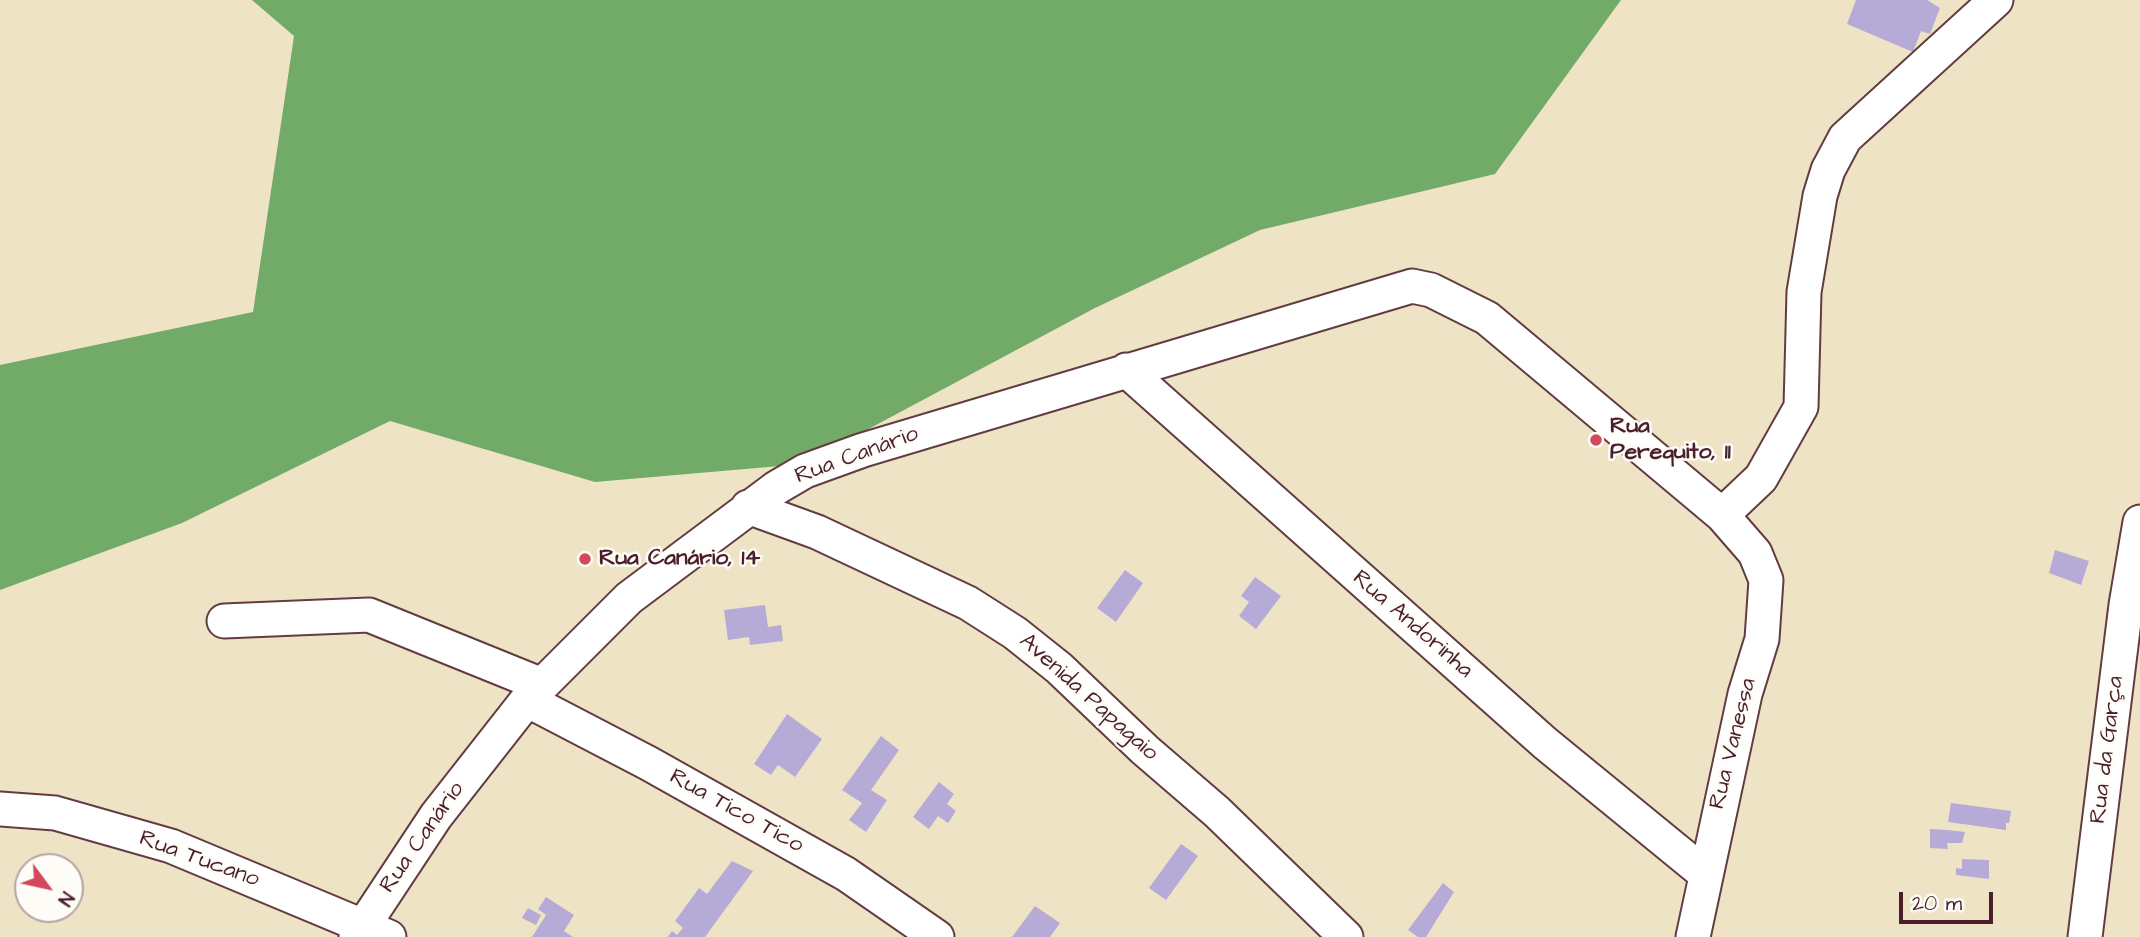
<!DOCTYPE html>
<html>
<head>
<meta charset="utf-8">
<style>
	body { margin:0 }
	#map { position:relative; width:2140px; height:937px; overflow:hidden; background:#efe3c5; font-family:"Architects Daughter",sans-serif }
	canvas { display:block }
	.north { position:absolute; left:14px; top:853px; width:70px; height:70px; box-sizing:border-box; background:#fdfcf7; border:2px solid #b5a4a5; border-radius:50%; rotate:123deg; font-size:19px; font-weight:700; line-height:28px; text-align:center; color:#4a1f2b }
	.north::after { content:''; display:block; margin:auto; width:24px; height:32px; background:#d1495b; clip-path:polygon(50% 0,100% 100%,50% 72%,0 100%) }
	.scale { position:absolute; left:1899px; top:892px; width:94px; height:32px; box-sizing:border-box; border:4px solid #4a1f2b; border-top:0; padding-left:9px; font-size:21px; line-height:24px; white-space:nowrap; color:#4a1f2b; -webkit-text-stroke:5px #fdfcf7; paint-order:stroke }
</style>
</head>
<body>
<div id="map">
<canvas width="2140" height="937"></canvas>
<div class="north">N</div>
<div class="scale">20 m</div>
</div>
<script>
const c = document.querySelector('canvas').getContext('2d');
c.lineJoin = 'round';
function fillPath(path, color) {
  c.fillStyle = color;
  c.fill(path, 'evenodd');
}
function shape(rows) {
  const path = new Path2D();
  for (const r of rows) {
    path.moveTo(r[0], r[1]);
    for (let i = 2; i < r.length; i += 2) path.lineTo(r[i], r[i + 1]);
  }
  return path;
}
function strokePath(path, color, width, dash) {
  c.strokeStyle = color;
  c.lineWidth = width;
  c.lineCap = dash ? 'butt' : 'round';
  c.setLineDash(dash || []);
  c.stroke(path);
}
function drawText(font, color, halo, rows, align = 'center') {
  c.font = font + ' "Architects Daughter",sans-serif';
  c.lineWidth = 5;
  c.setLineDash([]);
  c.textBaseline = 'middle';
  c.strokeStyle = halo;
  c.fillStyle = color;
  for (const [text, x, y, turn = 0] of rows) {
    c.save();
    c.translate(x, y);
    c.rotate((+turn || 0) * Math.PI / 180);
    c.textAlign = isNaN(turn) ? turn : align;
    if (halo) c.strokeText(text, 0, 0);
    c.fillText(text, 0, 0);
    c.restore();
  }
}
const forest = shape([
	[252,0,1621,0,1495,174,1260,230,1095,308,803,464,595,482,390,421,182,523,0,590,0,365,253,312,294,36]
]);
const building = shape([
	[1856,0,1927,0,1940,8,1930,34,1921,31,1913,52,1847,24],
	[2055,550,2089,561,2081,585,2049,573],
	[1125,570,1143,583,1116,622,1097,608],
	[1255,577,1281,596,1256,629,1239,616,1249,602,1241,596],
	[765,605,768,627,781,625,783,641,750,645,749,637,728,640,724,610],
	[787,714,822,739,795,777,778,765,771,775,754,764],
	[881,736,899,750,871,790,887,800,866,832,849,820,862,803,842,790],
	[939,782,954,794,947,804,956,811,948,823,938,816,929,829,913,817],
	[1951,803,2011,811,2009,823,2006,823,2006,830,1948,822],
	[1930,829,1947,830,1965,832,1962,843,1947,843,1948,849,1930,848],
	[1181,844,1198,856,1166,900,1149,888],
	[1962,859,1989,860,1989,879,1956,875,1956,868,1962,869],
	[732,861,753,871,705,937,668,937,672,931,677,935,683,928,675,921,699,888,707,894],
	[1443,883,1454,892,1426,937,1418,937,1408,930],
	[546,897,574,915,564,931,573,937,532,937,546,915,538,909],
	[1035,906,1060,923,1050,937,1012,937],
	[528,908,541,915,536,925,522,918]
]);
const minor = shape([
	[1126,370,1545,743,1704,873],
	[748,507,817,532,968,603,1015,633,1059,668,1145,750,1217,812,1346,937],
	[1722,515,1761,478,1801,407,1804,292,1820,196,1828,170,1845,138,1996,0],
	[224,621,369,615,542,685],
	[527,700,648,763,846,874,937,937],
	[0,809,55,813,171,846,389,937],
	[356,937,436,816,527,700,629,598,776,488,805,471,863,450,1412,286,1431,290,1487,318,1722,515,1755,553,1766,580,1762,639,1745,694,1693,937],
	[2085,937,2126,605,2140,522]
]);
const markers = [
	[1596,440,7,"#d1495b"],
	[585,559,7,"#d1495b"]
];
const poiNames = [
	["Rua",1610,427],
	["Perequito, 11",1610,453],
	["Rua Canário, 14",599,559]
];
const streetNames = [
	["Rua Canário",857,456,-20],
	["Rua Andorinha",1412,625,41],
	["Avenida Papagaio",1088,698,42],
	["Rua Vanessa",1734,744,-76],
	["Rua da Garça",2108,750,-83],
	["Rua Tico Tico",736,812,29],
	["Rua Canário",423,838,-55],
	["Rua Tucano",199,860,20]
];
fillPath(forest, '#72aa68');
fillPath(building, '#b5abd6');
strokePath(minor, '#633c42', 37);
strokePath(minor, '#fff', 33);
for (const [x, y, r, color] of markers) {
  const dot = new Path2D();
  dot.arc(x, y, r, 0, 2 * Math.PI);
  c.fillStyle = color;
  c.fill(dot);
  strokePath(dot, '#fdfcf7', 2.5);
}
drawText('bold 23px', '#4a1f2b', '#fdfcf7', poiNames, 'left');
drawText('23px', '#4a1f2b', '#fdfcf7', streetNames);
</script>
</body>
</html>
